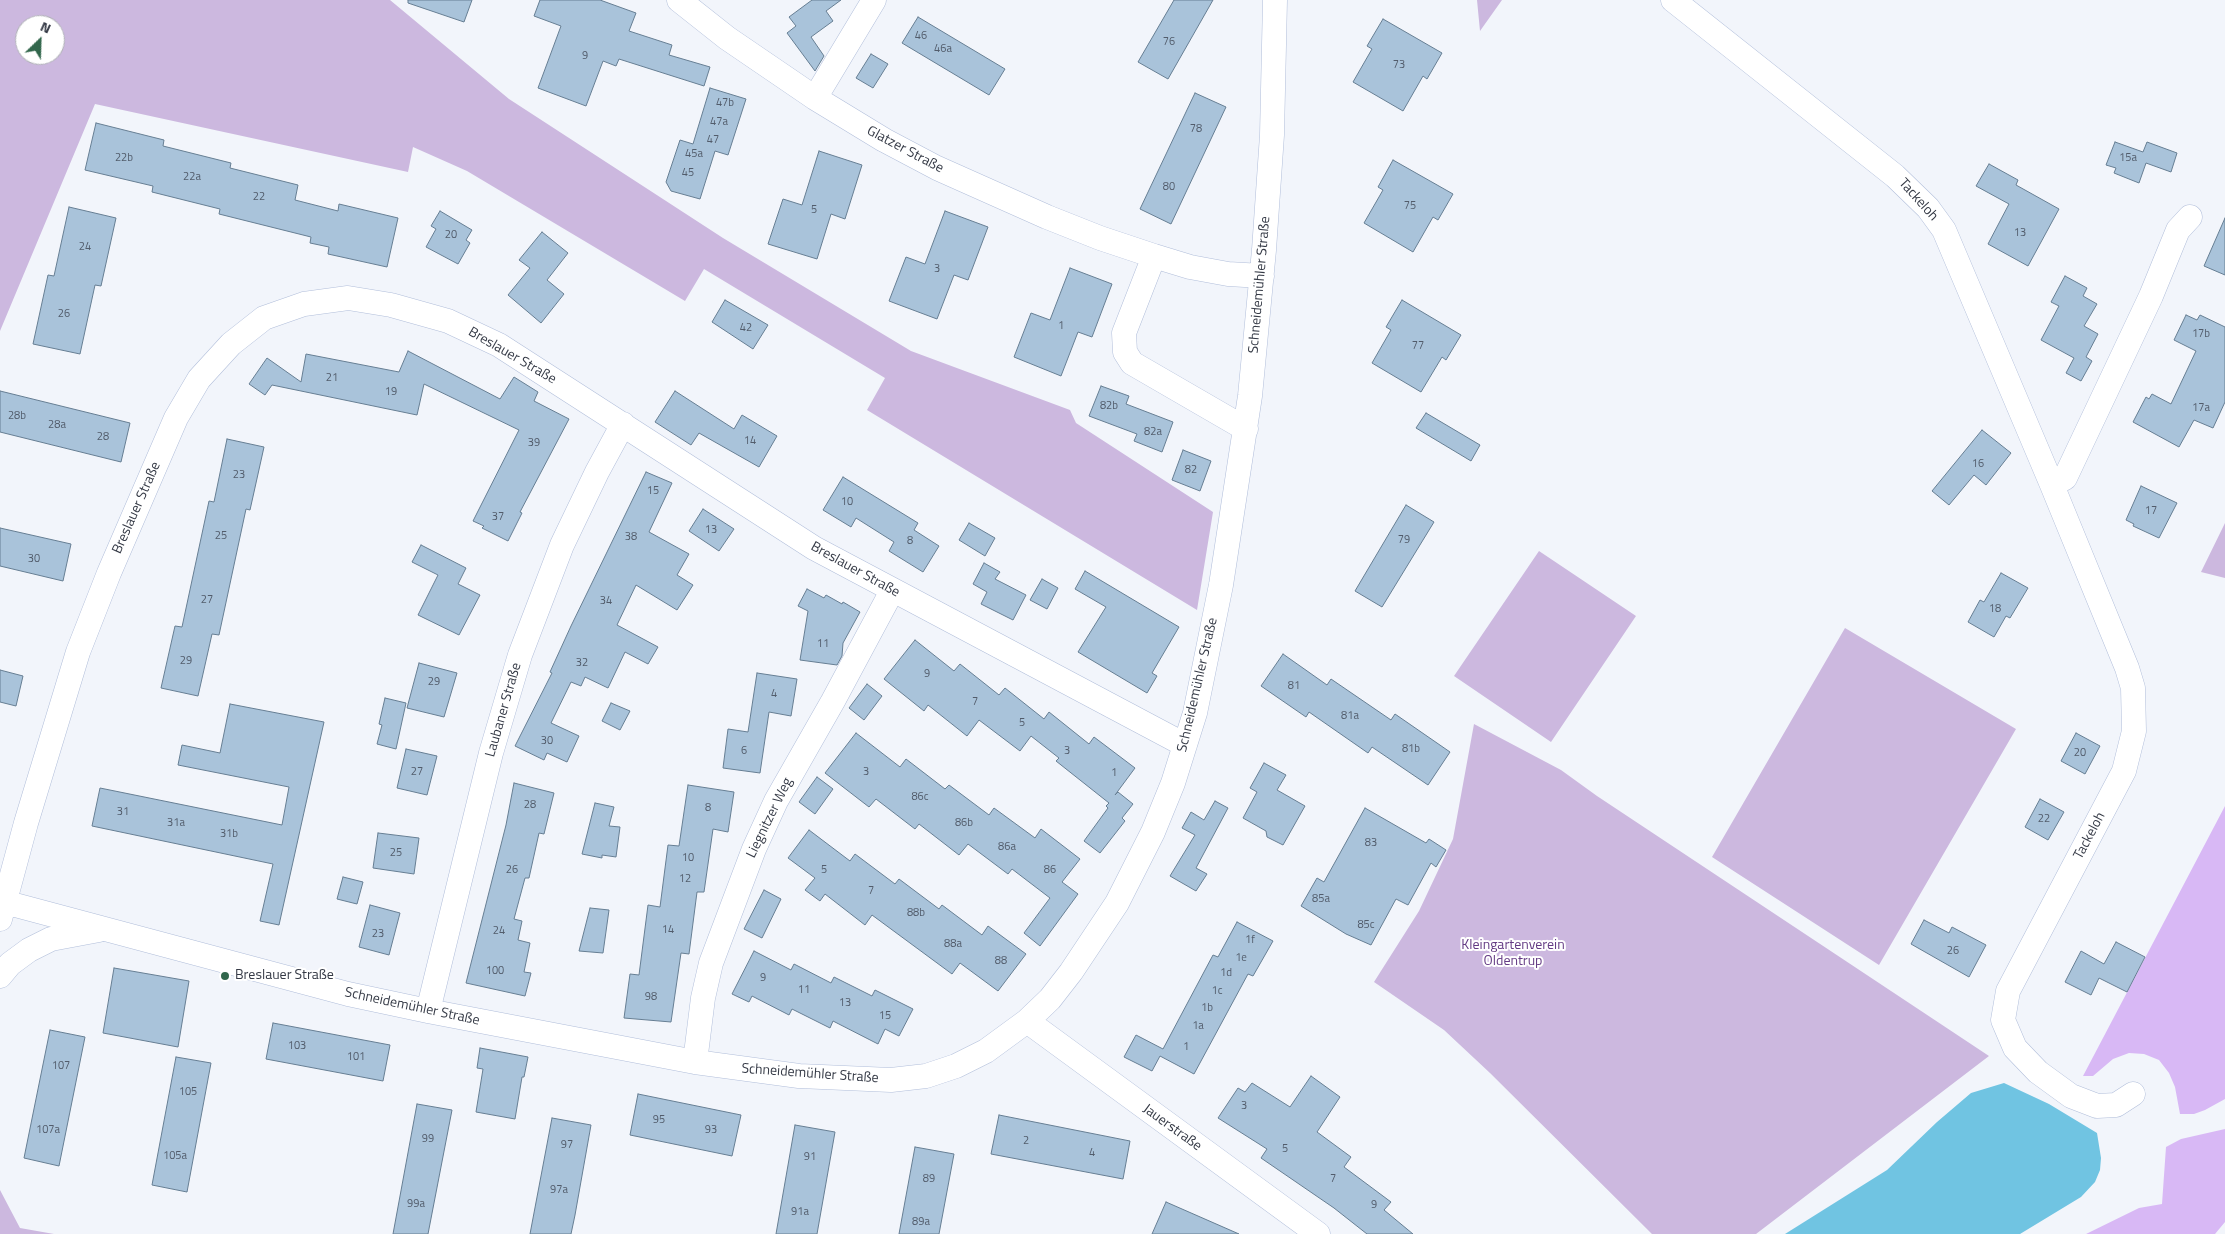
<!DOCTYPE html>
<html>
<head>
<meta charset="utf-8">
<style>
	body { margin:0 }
	#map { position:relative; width:2225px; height:1234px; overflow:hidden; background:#f2f5fb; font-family:"Titillium Web",sans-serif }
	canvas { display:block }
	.north { position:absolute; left:15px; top:15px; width:50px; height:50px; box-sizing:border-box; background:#fff; border:1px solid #aeb0b5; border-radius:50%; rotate:24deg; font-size:14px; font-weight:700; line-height:20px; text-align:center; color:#353a46 }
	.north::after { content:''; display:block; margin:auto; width:18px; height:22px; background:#31664b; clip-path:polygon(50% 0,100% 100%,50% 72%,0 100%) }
</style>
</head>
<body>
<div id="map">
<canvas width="2225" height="1234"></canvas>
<div class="north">N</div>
</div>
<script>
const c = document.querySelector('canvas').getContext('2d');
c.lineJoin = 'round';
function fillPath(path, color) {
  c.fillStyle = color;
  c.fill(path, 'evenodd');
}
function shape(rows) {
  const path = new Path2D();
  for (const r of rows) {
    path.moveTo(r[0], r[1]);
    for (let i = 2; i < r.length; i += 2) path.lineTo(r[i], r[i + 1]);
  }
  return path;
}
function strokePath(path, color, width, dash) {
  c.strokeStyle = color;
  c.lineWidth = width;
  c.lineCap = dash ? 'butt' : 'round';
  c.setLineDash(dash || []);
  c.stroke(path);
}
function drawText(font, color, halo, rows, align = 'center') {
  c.font = font + ' "Titillium Web",sans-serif';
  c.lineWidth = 4;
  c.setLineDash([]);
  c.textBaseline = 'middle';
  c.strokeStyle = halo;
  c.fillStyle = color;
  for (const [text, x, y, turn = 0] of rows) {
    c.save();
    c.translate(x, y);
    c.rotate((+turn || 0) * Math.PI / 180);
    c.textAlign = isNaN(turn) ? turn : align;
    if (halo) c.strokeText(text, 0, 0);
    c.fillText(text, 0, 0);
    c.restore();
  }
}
const green = shape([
	[0,0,390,0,509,99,723,238,911,351,1070,410,1076,423,1213,512,1197,610,867,410,885,378,704,269,685,301,467,171,413,147,408,172,95,104,0,331],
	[25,25,55,25,55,55,25,55],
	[1477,0,1502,0,1480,31],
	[2225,523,2225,578,2201,572],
	[1539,551,1636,616,1551,742,1454,676],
	[1845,628,2016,729,1879,965,1712,857],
	[1474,724,1561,770,1597,796,1989,1056,1756,1234,1652,1234,1490,1073,1444,1030,1374,982,1419,911,1453,839],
	[0,1190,20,1228,54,1234,0,1234]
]);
const forest = shape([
	[2225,806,2225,1099,2205,1110,2194,1114,2180,1114,2175,1087,2169,1073,2159,1060,2144,1054,2129,1053,2113,1059,2093,1076,2083,1076],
	[2225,1129,2225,1222,2215,1234,2086,1234,2139,1208,2162,1204,2166,1147,2181,1139]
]);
const water = shape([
	[2004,1083,2049,1104,2097,1133,2101,1158,2100,1170,2095,1182,2081,1197,2020,1234,1785,1234,1887,1170,1937,1122,1971,1093]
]);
const building = shape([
	[408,0,472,0,464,22,408,3,408,0],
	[540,0,600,0,636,13,629,31,672,45,669,55,710,67,704,86,619,59,616,66,603,61,586,106,538,88,561,26,534,16,540,0],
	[812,0,841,0,826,11,833,21,811,37,824,56,815,71,787,33,796,26,789,17,812,0],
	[1174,0,1213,0,1168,79,1138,62,1174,0],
	[918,17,1005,69,989,95,902,43,918,17],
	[1383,19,1442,53,1427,79,1423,76,1403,111,1353,82,1372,49,1367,46,1383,19],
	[871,54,888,64,873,88,856,78,871,54],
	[710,88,746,99,728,155,715,151,700,199,671,191,666,182,680,140,693,144,710,88],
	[1195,93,1226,107,1171,224,1140,209,1195,93],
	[96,123,164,140,163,146,231,163,230,168,298,185,295,200,338,211,339,204,398,218,387,267,328,254,329,247,310,243,311,237,219,214,220,209,152,192,153,186,85,170,96,123],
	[2115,142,2143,152,2147,142,2177,153,2171,172,2146,163,2139,183,2114,173,2116,168,2106,165,2115,142],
	[819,151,862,165,845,219,831,214,817,259,768,244,783,199,802,205,819,151],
	[1393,160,1453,194,1438,220,1433,217,1413,252,1364,223,1383,190,1378,187,1393,160],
	[1989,164,2018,180,2016,185,2059,209,2028,266,1988,244,2009,204,1976,186,1989,164],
	[69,207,116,218,101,286,95,285,80,354,33,344,48,275,54,276,69,207],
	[440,211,472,230,466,240,470,243,458,264,426,247,436,229,431,226,440,211],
	[945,211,988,227,968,280,954,275,937,319,889,301,906,257,925,264,945,211],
	[2225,218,2225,275,2204,266,2225,218],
	[542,232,568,253,547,280,564,294,541,323,508,295,530,268,519,260,542,232],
	[1070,268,1112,284,1092,337,1078,332,1061,376,1014,357,1031,313,1050,320,1070,268],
	[2065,276,2087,288,2083,296,2097,304,2084,326,2098,334,2086,357,2092,361,2081,381,2066,373,2074,358,2041,340,2059,306,2051,302,2065,276],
	[725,300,768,325,753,349,712,322,725,300],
	[1402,300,1461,335,1446,360,1442,357,1421,392,1372,363,1391,330,1386,327,1402,300],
	[2186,315,2197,320,2200,315,2225,327,2225,402,2213,428,2194,420,2179,447,2133,422,2146,397,2149,399,2152,394,2171,404,2196,351,2174,340,2186,315],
	[408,351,500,399,514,377,538,392,534,401,569,419,520,512,522,513,508,541,482,528,484,526,473,521,519,430,424,384,417,415,272,385,265,395,249,384,267,358,301,382,306,354,399,372,408,351],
	[1101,386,1129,396,1126,404,1173,422,1162,452,1134,441,1137,434,1089,416,1101,386],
	[0,391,130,423,121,462,0,432,0,391],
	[675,391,734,429,742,415,777,436,759,467,699,433,691,445,655,422,675,391],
	[1426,413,1480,445,1471,461,1416,428,1426,413],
	[1982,430,2011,453,1986,485,1974,475,1949,505,1932,491,1982,430],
	[227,439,264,447,250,510,246,509,219,635,212,634,198,696,161,688,175,626,182,627,209,501,214,502,227,439],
	[1183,450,1211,461,1200,491,1172,480,1183,450],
	[646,472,672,483,649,532,689,554,677,575,693,585,677,610,636,585,617,625,658,647,648,664,625,652,608,688,585,677,581,686,571,682,551,723,579,736,567,762,547,753,544,760,515,746,552,673,550,672,571,626,646,472],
	[843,477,918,523,914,530,939,546,923,572,889,551,894,542,856,518,851,527,823,510,843,477],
	[2141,486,2177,503,2159,538,2133,526,2134,524,2126,520,2141,486],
	[1406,505,1434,522,1382,607,1355,591,1406,505],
	[703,509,734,529,719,551,689,531,703,509],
	[969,523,995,538,985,556,959,540,969,523],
	[0,528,71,544,63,581,0,566,0,528],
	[421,545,466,568,458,584,480,595,459,635,418,615,438,575,412,562,421,545],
	[984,563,1000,572,995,579,1026,595,1013,620,981,604,987,592,973,584,984,563],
	[1085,571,1179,627,1152,673,1157,676,1147,693,1078,652,1106,607,1075,589,1085,571],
	[2001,573,2028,588,2010,618,2006,616,1994,637,1968,622,1980,600,1984,602,2001,573],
	[1042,579,1058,588,1047,609,1030,600,1042,579],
	[807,589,824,598,826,595,842,604,843,602,860,612,843,643,842,656,837,665,800,660,808,611,798,606,807,589],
	[915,640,954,671,960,664,999,695,1005,688,1044,719,1049,712,1089,744,1094,737,1135,768,1115,795,1118,792,1133,804,1122,818,1125,821,1100,853,1084,841,1108,808,1106,806,1109,803,1056,761,1059,758,1031,736,1020,751,979,720,967,736,928,705,924,711,884,679,915,640],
	[1283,654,1327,685,1331,679,1391,720,1395,714,1450,752,1428,785,1372,747,1368,753,1309,712,1306,717,1261,686,1283,654],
	[419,663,457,673,444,717,407,708,419,663],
	[0,670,23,676,16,706,0,702,0,670],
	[757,673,797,679,791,716,769,712,760,773,723,768,728,729,748,732,757,673],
	[867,684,882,696,864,720,849,708,867,684],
	[385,698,406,703,396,749,377,744,382,725,379,724,385,698],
	[611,703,630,711,620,730,602,721,611,703],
	[230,704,324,722,279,925,260,921,273,864,92,826,100,788,282,825,289,787,178,765,182,745,220,753,230,704],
	[856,733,900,767,906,759,945,789,949,785,989,815,994,808,1035,838,1041,829,1080,859,1062,882,1078,894,1040,946,1024,933,1050,898,1012,869,1008,874,968,844,959,855,919,824,915,829,876,799,869,807,825,773,856,733],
	[2076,733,2100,746,2085,774,2061,761,2076,733],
	[406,749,437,756,427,795,397,788,406,749],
	[1264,763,1286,775,1277,790,1305,806,1283,845,1267,837,1266,831,1243,818,1257,792,1250,788,1264,763],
	[817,777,833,789,815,814,799,802,817,777],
	[514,783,554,793,544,834,539,833,529,878,525,878,514,919,522,921,518,940,530,943,524,972,531,973,525,996,466,983,506,825,514,783],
	[688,785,734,792,728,832,713,829,704,892,697,892,689,954,681,953,671,1022,624,1018,630,974,639,975,648,905,660,907,668,845,679,846,688,785],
	[2040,799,2064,812,2048,840,2025,827,2040,799],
	[1215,801,1228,808,1196,868,1207,874,1196,891,1170,876,1195,835,1182,828,1191,812,1204,820,1215,801],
	[595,803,614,807,609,826,620,827,616,857,602,855,602,858,582,854,595,803],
	[1365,808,1426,843,1429,839,1446,850,1436,867,1431,863,1408,905,1396,899,1371,945,1346,934,1301,906,1317,878,1324,882,1365,808],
	[809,830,850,861,855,854,895,884,899,879,939,909,942,905,982,935,988,926,1026,954,998,991,960,963,952,974,872,915,865,925,825,894,820,901,805,890,815,878,788,858,809,830],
	[378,833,419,838,414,874,373,868,378,833],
	[343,877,363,882,357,904,337,899,343,877],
	[764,890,781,899,762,938,744,929,764,890],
	[370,905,400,913,389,955,359,947,370,905],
	[590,908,609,910,603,953,579,951,590,908],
	[1924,920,1949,933,1952,927,1986,945,1969,977,1911,944,1924,920],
	[1237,922,1273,941,1253,976,1248,974,1194,1074,1160,1056,1152,1071,1124,1057,1136,1035,1163,1049,1213,955,1218,957,1237,922],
	[2116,942,2145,957,2127,992,2099,978,2091,995,2065,982,2081,951,2104,964,2116,942],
	[754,951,791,970,794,964,831,983,834,977,872,996,875,990,913,1009,899,1036,885,1029,878,1044,833,1021,830,1028,792,1009,789,1015,752,996,749,1002,732,994,754,951],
	[114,968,189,981,178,1047,103,1033,114,968],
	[273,1023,390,1045,383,1081,266,1059,273,1023],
	[50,1030,85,1037,59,1166,24,1158,50,1030],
	[480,1048,528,1057,524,1077,522,1077,515,1119,476,1112,483,1069,477,1068,480,1048],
	[176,1057,211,1063,187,1192,152,1185,176,1057],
	[1311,1076,1340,1097,1317,1132,1351,1157,1344,1167,1391,1202,1384,1210,1413,1234,1367,1234,1334,1208,1261,1158,1267,1149,1218,1118,1238,1088,1245,1092,1252,1083,1290,1107,1311,1076],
	[638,1094,741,1115,732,1156,630,1135,638,1094],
	[417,1104,452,1110,428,1234,393,1234,417,1104],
	[999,1115,1130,1141,1123,1179,991,1154,999,1115],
	[552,1118,591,1125,575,1215,571,1234,530,1234,552,1118],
	[795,1125,835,1132,817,1234,776,1234,795,1125],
	[915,1147,954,1154,939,1234,899,1234,915,1147],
	[1166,1202,1239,1234,1152,1234,1166,1202]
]);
const minor = shape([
	[679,0,727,38,815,98,884,140,937,168,1047,217,1100,238,1154,256],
	[1673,0,1895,176,1928,208,1944,230,2052,485,2127,668,2133,688,2134,731,2124,771,2008,991,2003,1020,2015,1048,2038,1072,2071,1096,2097,1106,2116,1105,2133,1094],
	[815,98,874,0],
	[1246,429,1132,363,1125,352,1124,333,1154,256,1190,267,1228,274,1262,276],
	[2052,485,2065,478,2151,296,2178,230,2190,217],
	[4,902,348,994,428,1011,695,1062,799,1076,891,1080,926,1076,956,1066,986,1051,1027,1021,1050,999,1071,972,1117,903,1153,832,1173,783,1195,713,1221,585,1250,396,1264,250,1272,135,1275,0],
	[0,919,26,823,78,652,109,573,176,418,199,379,231,344,264,318,304,304,348,298,391,305,448,321,499,345,814,548,1185,745],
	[0,976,10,964,29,950,51,939,99,930],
	[428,1011,491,753,520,655,562,545,597,472,623,424],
	[1027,1021,1318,1234],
	[695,1062,703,998,711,963,754,849,776,801,833,701,892,591]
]);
const markers = [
	[225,976,5,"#31664b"]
];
const numberNames = [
	["46",921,36],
	["76",1169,42],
	["46a",943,49],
	["9",585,56],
	["73",1399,65],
	["47b",725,103],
	["47a",719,122],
	["78",1196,129],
	["47",713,140],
	["45a",694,154],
	["22b",124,158],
	["15a",2128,158],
	["45",688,173],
	["22a",192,177],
	["80",1169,187],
	["22",259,197],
	["75",1410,206],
	["5",814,210],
	["13",2020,233],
	["20",451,235],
	["24",85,247],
	["3",937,269],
	["26",64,314],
	["1",1061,326],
	["42",746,328],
	["17b",2201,334],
	["77",1418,346],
	["21",332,378],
	["19",391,392],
	["82b",1109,406],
	["17a",2201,408],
	["28b",17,416],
	["28a",57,425],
	["82a",1153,432],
	["28",103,437],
	["14",750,441],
	["39",534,443],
	["16",1978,464],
	["82",1191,470],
	["23",239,475],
	["15",653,491],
	["10",847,502],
	["17",2151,511],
	["37",498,517],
	["13",711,530],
	["25",221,536],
	["38",631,537],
	["79",1404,540],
	["8",910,541],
	["30",34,559],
	["27",207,600],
	["34",606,601],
	["18",1995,609],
	["11",823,644],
	["29",186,661],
	["32",582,663],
	["9",927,674],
	["29",434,682],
	["81",1294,686],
	["4",774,694],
	["7",975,702],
	["81a",1350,716],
	["5",1022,723],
	["30",547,741],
	["81b",1411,749],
	["6",744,751],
	["3",1067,751],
	["20",2080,753],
	["27",417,772],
	["3",866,772],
	["1",1114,773],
	["86c",920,797],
	["28",530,805],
	["8",708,808],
	["31",123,812],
	["22",2044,819],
	["31a",176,823],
	["86b",964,823],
	["31b",229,834],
	["83",1371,843],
	["86a",1007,847],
	["25",396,853],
	["10",688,858],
	["26",512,870],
	["5",824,870],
	["86",1050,870],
	["12",685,879],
	["7",871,891],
	["85a",1321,899],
	["88b",916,913],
	["85c",1366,925],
	["14",668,930],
	["24",499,931],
	["23",378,934],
	["1f",1250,940],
	["88a",953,944],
	["26",1953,951],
	["1e",1241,958],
	["88",1001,961],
	["100",495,971],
	["1d",1226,973],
	["9",763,978],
	["11",804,990],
	["1c",1217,991],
	["98",651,997],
	["13",845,1003],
	["1b",1207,1008],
	["15",885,1016],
	["1a",1198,1026],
	["103",297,1046],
	["1",1186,1047],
	["101",356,1057],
	["107",61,1066],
	["105",188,1092],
	["3",1244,1106],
	["95",659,1120],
	["107a",48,1130],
	["93",711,1130],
	["99",428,1139],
	["2",1026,1141],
	["97",567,1145],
	["5",1285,1149],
	["4",1092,1153],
	["105a",175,1156],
	["91",810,1157],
	["89",929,1179],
	["7",1333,1179],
	["97a",559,1190],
	["99a",416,1204],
	["9",1374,1205],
	["91a",800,1212],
	["89a",921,1222]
];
const streetNames = [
	["Glatzer Straße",905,150,28],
	["Tackeloh",1918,200,48],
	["Schneidemühler Straße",1260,285,-85],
	["Breslauer Straße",512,356,30],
	["Breslauer Straße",137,508,-66],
	["Breslauer Straße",855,570,29],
	["Schneidemühler Straße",1198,685,-77],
	["Laubaner Straße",504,710,-74],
	["Liegnitzer Weg",770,818,-64],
	["Tackeloh",2090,836,-62],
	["Schneidemühler Straße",412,1007,12],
	["Schneidemühler Straße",810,1074,4],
	["Jauerstraße",1172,1128,36]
];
const parkNames = [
	["Kleingartenverein",1513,946],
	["Oldentrup",1513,962]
];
const poiNames = [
	["Breslauer Straße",235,976]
];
fillPath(green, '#ccb8df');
fillPath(forest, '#d8b8f5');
fillPath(water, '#70c4e2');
fillPath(building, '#a9c3da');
strokePath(building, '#667e93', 1);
strokePath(minor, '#b1beda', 25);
strokePath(minor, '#fff', 24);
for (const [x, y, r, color] of markers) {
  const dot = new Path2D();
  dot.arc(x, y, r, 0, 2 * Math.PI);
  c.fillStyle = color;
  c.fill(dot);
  strokePath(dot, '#fff', 2);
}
drawText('11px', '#525c6b', null, numberNames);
drawText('14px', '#353a46', '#fff', streetNames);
drawText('14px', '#643b84', '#fff', parkNames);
drawText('14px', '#353a46', '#fff', poiNames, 'left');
</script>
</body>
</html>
